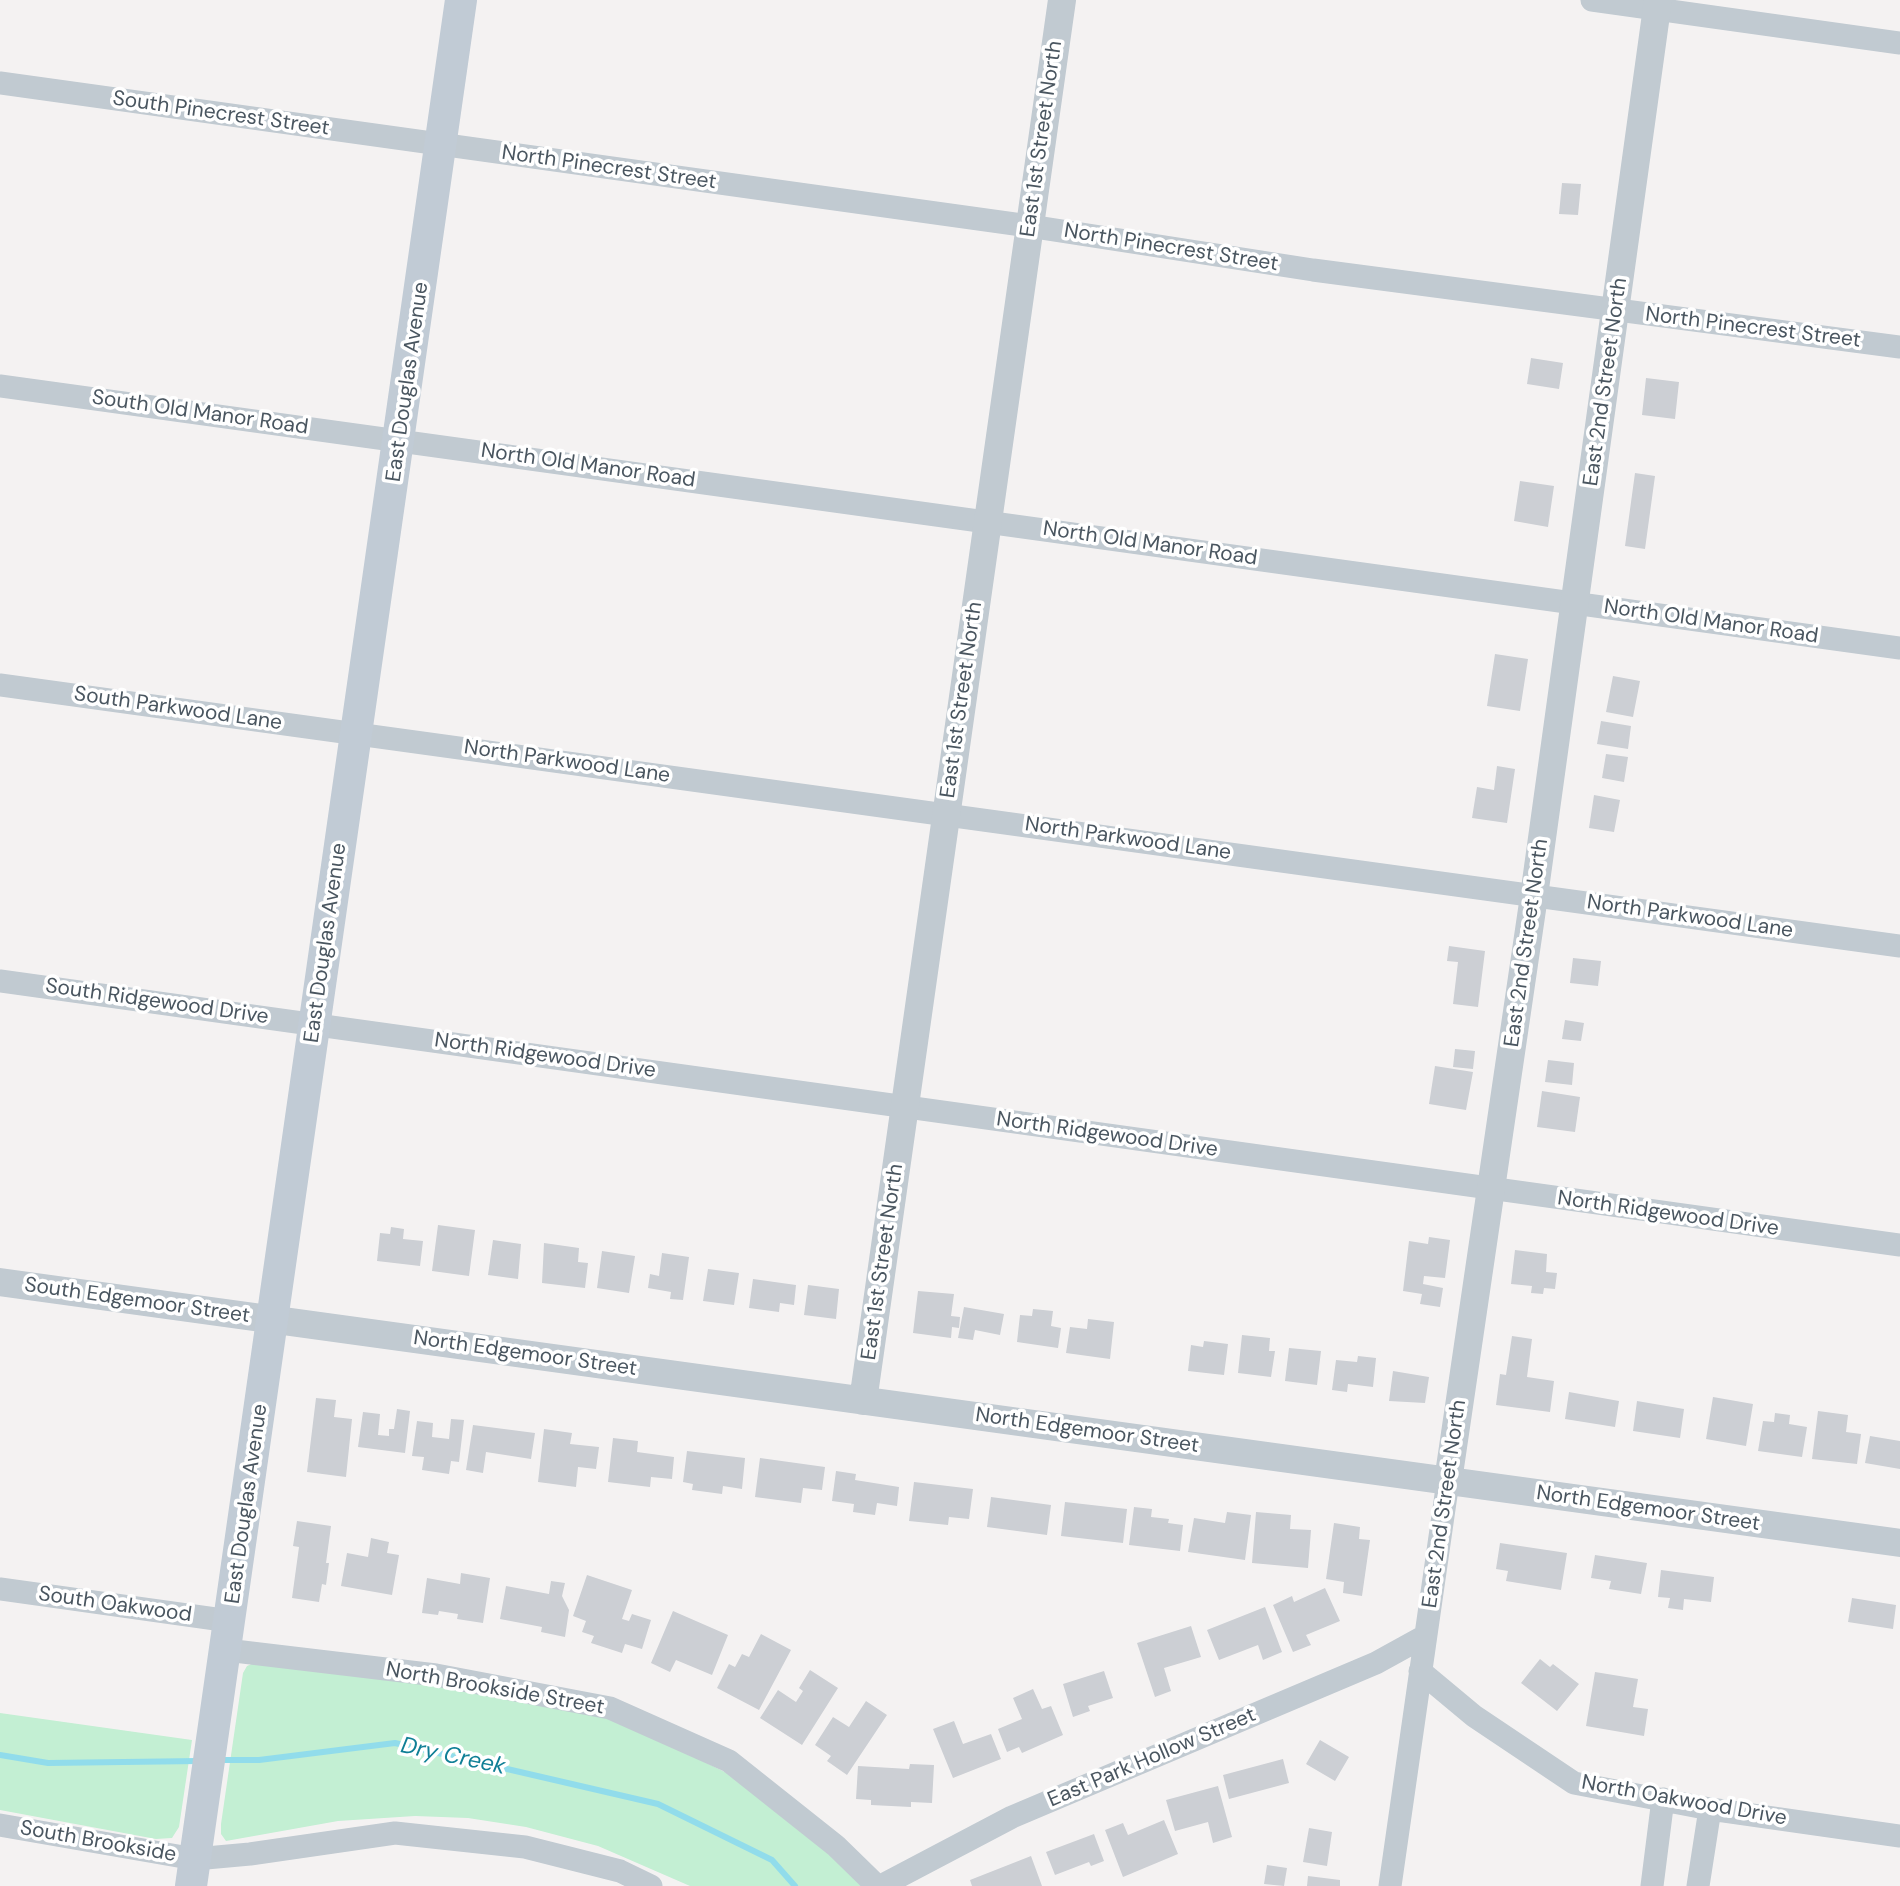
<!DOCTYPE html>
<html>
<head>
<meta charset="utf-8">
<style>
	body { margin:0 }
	canvas { display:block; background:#f4f2f2 }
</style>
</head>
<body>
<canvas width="1900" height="1886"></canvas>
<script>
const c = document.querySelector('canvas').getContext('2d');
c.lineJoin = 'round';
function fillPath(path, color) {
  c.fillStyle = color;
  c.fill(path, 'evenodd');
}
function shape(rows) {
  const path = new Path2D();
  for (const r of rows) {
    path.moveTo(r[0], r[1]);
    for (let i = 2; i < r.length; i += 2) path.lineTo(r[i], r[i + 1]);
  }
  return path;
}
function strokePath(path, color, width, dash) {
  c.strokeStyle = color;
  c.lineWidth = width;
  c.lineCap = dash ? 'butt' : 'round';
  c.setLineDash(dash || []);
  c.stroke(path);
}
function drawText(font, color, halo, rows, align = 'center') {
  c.font = font + ' "DM Sans",sans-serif';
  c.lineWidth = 7;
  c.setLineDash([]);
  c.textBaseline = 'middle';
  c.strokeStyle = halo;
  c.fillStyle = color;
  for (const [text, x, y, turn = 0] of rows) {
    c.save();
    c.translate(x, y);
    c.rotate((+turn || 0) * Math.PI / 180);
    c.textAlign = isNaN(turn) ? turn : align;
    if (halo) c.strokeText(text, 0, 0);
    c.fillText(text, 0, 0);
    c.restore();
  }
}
const green = shape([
	[254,1663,269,1663,507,1696,577,1710,625,1723,733,1776,782,1813,865,1886,690,1886,598,1846,526,1827,468,1818,415,1816,338,1821,226,1841,221,1834,221,1824,243,1673,247,1666],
	[0,1713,192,1740,179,1827,172,1838,156,1839,0,1810]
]);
const stream = shape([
	[0,1755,48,1763,199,1761],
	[217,1760,259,1760,395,1743,658,1804,772,1860,795,1886]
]);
const building = shape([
	[1562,183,1581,184,1578,215,1559,214],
	[1531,358,1563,363,1559,389,1527,384],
	[1646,378,1679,382,1675,419,1642,415],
	[1635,473,1655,476,1645,549,1625,546],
	[1520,481,1554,486,1548,527,1514,521],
	[1495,654,1528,659,1520,711,1487,706],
	[1613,676,1640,681,1633,717,1606,712],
	[1601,721,1631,726,1628,749,1597,744],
	[1606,754,1628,757,1624,782,1602,778],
	[1497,766,1515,769,1507,823,1472,818,1477,787,1494,790],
	[1594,795,1620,800,1614,832,1589,828],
	[1449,946,1485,951,1478,1007,1453,1004,1458,962,1447,961],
	[1573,958,1601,961,1598,986,1570,983],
	[1565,1020,1584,1023,1581,1041,1562,1039],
	[1455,1049,1475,1051,1473,1069,1453,1067],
	[1548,1060,1574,1063,1572,1085,1545,1082],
	[1435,1066,1473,1072,1466,1110,1429,1104],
	[1542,1091,1580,1097,1575,1132,1537,1127],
	[438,1225,475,1230,469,1276,432,1271],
	[391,1227,404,1229,403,1239,423,1241,420,1266,377,1261,380,1233,390,1234],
	[1429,1237,1450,1240,1445,1278,1424,1276,1423,1284,1443,1288,1440,1307,1420,1304,1422,1294,1403,1291,1409,1241,1428,1244],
	[493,1240,521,1244,518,1279,488,1275],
	[544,1243,579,1248,578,1262,588,1263,585,1288,542,1283],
	[1515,1250,1547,1254,1546,1272,1557,1273,1555,1289,1544,1288,1543,1294,1531,1293,1532,1286,1511,1284],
	[602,1251,635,1256,629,1293,597,1288],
	[662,1253,689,1257,683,1300,670,1299,671,1292,648,1288,650,1274,659,1276],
	[708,1269,739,1273,734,1305,703,1301],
	[753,1279,796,1285,794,1305,780,1303,779,1312,749,1308],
	[808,1285,839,1289,836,1319,804,1315],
	[918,1291,954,1294,951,1316,960,1317,959,1328,952,1327,951,1338,913,1333],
	[964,1307,1004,1314,1000,1335,975,1330,973,1340,958,1338],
	[1033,1309,1053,1311,1051,1326,1061,1328,1058,1348,1017,1342,1020,1315,1032,1316],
	[1088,1319,1114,1322,1110,1359,1066,1353,1070,1327,1087,1329],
	[1242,1335,1270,1338,1269,1351,1275,1351,1271,1377,1238,1373],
	[1512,1336,1532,1339,1527,1377,1554,1381,1550,1412,1496,1405,1500,1374,1506,1375],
	[1204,1341,1228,1344,1224,1375,1188,1371,1191,1345,1203,1347],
	[1289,1348,1321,1351,1317,1385,1285,1381],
	[1358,1356,1376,1358,1373,1387,1348,1384,1347,1392,1332,1390,1336,1360,1357,1362],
	[1393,1371,1429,1377,1425,1403,1389,1401],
	[1569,1392,1619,1401,1615,1427,1565,1419],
	[1713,1397,1753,1404,1746,1446,1706,1439],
	[316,1398,336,1400,334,1417,352,1419,346,1477,307,1472],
	[1637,1401,1684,1409,1680,1438,1633,1431],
	[397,1409,410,1411,405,1453,358,1447,363,1412,380,1414,378,1435,389,1436,389,1429,394,1429],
	[1818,1411,1848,1415,1846,1432,1861,1434,1857,1464,1812,1459],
	[1775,1413,1790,1415,1789,1424,1807,1427,1802,1457,1758,1451,1763,1421,1774,1422],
	[451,1419,464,1420,459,1462,451,1461,449,1474,422,1470,424,1457,412,1456,417,1421,433,1423,432,1437,449,1439],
	[473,1425,535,1433,531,1459,486,1452,483,1473,466,1470],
	[544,1429,572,1433,570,1444,599,1447,596,1469,578,1467,576,1487,538,1482],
	[1870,1436,1900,1441,1900,1469,1865,1463],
	[613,1438,638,1441,637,1452,674,1457,672,1479,651,1477,650,1487,608,1482],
	[687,1451,745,1458,742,1489,723,1486,722,1494,692,1490,693,1484,683,1482],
	[760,1458,825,1467,822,1490,803,1488,801,1503,755,1497],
	[836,1471,856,1474,855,1480,899,1487,897,1506,877,1503,875,1515,853,1512,854,1504,832,1501],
	[914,1482,973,1489,969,1519,949,1517,948,1525,909,1521],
	[991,1497,1051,1505,1047,1535,987,1527],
	[1065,1502,1127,1509,1123,1543,1061,1536],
	[1134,1507,1152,1509,1151,1517,1169,1519,1168,1523,1183,1525,1180,1551,1129,1545],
	[1227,1512,1251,1515,1245,1560,1188,1552,1194,1518,1225,1523],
	[1256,1512,1291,1515,1290,1529,1311,1530,1308,1568,1252,1563],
	[297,1521,331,1526,326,1563,329,1563,326,1585,322,1584,319,1602,292,1598,299,1547,293,1546],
	[1334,1523,1360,1527,1359,1539,1370,1540,1362,1596,1343,1593,1344,1582,1326,1579],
	[371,1538,389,1542,387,1553,399,1555,392,1595,341,1586,347,1553,368,1557],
	[1500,1543,1567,1553,1561,1590,1506,1581,1508,1571,1496,1569],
	[1595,1555,1647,1563,1641,1594,1609,1589,1611,1581,1591,1578],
	[1661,1570,1714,1577,1711,1602,1684,1599,1683,1610,1668,1608,1670,1598,1658,1597],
	[461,1573,490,1578,483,1623,457,1619,458,1614,439,1611,438,1615,422,1613,427,1578,460,1584],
	[587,1575,632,1590,622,1619,629,1621,632,1614,651,1620,642,1649,625,1644,622,1653,591,1643,594,1636,582,1632,586,1621,573,1616],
	[551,1581,565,1583,562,1596,569,1610,565,1637,541,1632,542,1627,500,1619,506,1586,549,1594],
	[1325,1588,1340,1621,1306,1635,1311,1645,1293,1652,1273,1605,1292,1596,1294,1602],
	[1852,1598,1896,1605,1893,1629,1848,1622],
	[1265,1607,1282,1652,1263,1660,1258,1645,1219,1660,1207,1630],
	[673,1611,728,1635,712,1675,676,1660,670,1672,651,1663],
	[1191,1626,1201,1657,1164,1668,1171,1691,1155,1697,1137,1643],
	[761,1634,791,1650,759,1710,717,1688,729,1664,735,1667,742,1654,749,1657],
	[1540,1659,1550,1667,1553,1664,1579,1684,1557,1711,1521,1683],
	[810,1670,838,1688,802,1745,760,1718,778,1690,796,1702,803,1691,799,1688],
	[1104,1671,1113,1698,1088,1706,1090,1711,1073,1717,1063,1684],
	[1595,1672,1638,1679,1633,1707,1648,1709,1644,1736,1586,1726],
	[1033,1689,1042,1709,1051,1706,1063,1735,1022,1753,1019,1747,1007,1752,998,1729,1022,1719,1013,1698],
	[866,1701,887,1715,847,1775,827,1761,831,1756,815,1745,833,1717,849,1727],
	[954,1721,963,1744,991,1734,1001,1759,953,1778,933,1729],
	[1320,1740,1349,1757,1335,1781,1306,1764],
	[1283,1759,1289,1783,1229,1799,1223,1775],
	[910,1764,934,1765,932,1803,911,1802,911,1807,871,1805,871,1800,856,1799,858,1766,909,1769],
	[1218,1786,1232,1837,1213,1843,1208,1822,1175,1831,1166,1800],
	[1164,1820,1178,1854,1123,1877,1105,1830,1123,1823,1128,1835],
	[1309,1828,1332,1832,1327,1866,1303,1862],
	[1094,1834,1104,1861,1091,1866,1089,1862,1055,1875,1046,1852],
	[1031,1856,1042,1886,972,1886,970,1880],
	[1267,1865,1287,1868,1284,1886,1264,1884],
	[1308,1876,1340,1880,1340,1886,1307,1886]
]);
const minor = shape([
	[1592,0,1900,43],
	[0,83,1029,226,1313,270,1900,347],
	[0,386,1900,648],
	[0,685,1900,946],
	[0,981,1900,1245],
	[0,1589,230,1621],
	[226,1650,436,1675,610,1708,729,1761,836,1846,877,1886],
	[1420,1671,1474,1716,1574,1783,1710,1809,1900,1836],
	[0,1825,195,1859,250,1854,395,1833,525,1847,620,1871,651,1886],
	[881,1886,1012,1817,1376,1663,1425,1636],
	[1390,1886,1448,1481],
	[1652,1886,1663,1799],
	[1698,1886,1710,1809]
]);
const tertiary = shape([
	[0,1282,1900,1543],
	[863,1401,1062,0],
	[1448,1481,1534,896,1658,0]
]);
const secondary = shape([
	[191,1886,461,0]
]);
const streetNames = [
	["South Pinecrest Street",221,114,8],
	["East 1st Street North",1042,139,-82],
	["North Pinecrest Street",609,168,8],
	["North Pinecrest Street",1171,248,9],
	["North Pinecrest Street",1753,328,7],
	["East Douglas Avenue",408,382,-82],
	["East 2nd Street North",1606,382,-82],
	["South Old Manor Road",200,413,8],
	["North Old Manor Road",588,466,8],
	["North Old Manor Road",1150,544,8],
	["North Old Manor Road",1711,622,8],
	["East 1st Street North",962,700,-82],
	["South Parkwood Lane",178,709,8],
	["North Parkwood Lane",567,762,8],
	["North Parkwood Lane",1128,839,8],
	["North Parkwood Lane",1690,917,8],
	["East Douglas Avenue",326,943,-82],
	["East 2nd Street North",1527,943,-82],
	["South Ridgewood Drive",157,1002,8],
	["North Ridgewood Drive",545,1056,8],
	["North Ridgewood Drive",1107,1135,8],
	["North Ridgewood Drive",1668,1214,8],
	["East 1st Street North",883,1262,-82],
	["South Edgemoor Street",137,1301,8],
	["North Edgemoor Street",525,1354,8],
	["North Edgemoor Street",1087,1431,8],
	["East Douglas Avenue",247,1504,-82],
	["East 2nd Street North",1445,1504,-82],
	["North Edgemoor Street",1648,1509,8],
	["South Oakwood",115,1605,8],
	["North Brookside Street",495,1689,10],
	["East Park Hollow Street",1152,1758,-23],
	["North Oakwood Drive",1684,1801,10],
	["South Brookside",98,1842,10]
];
const waterNames = [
	["Dry Creek",453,1757,12]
];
fillPath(green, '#c3efd3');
strokePath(stream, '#91dceb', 6);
fillPath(building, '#cccfd4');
strokePath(minor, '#c1cad1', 23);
strokePath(tertiary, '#c1cad1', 28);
strokePath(secondary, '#c1cbd5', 32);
drawText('21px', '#4a5660', '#fff', streetNames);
drawText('italic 23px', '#107f96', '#fff', waterNames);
</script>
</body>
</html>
